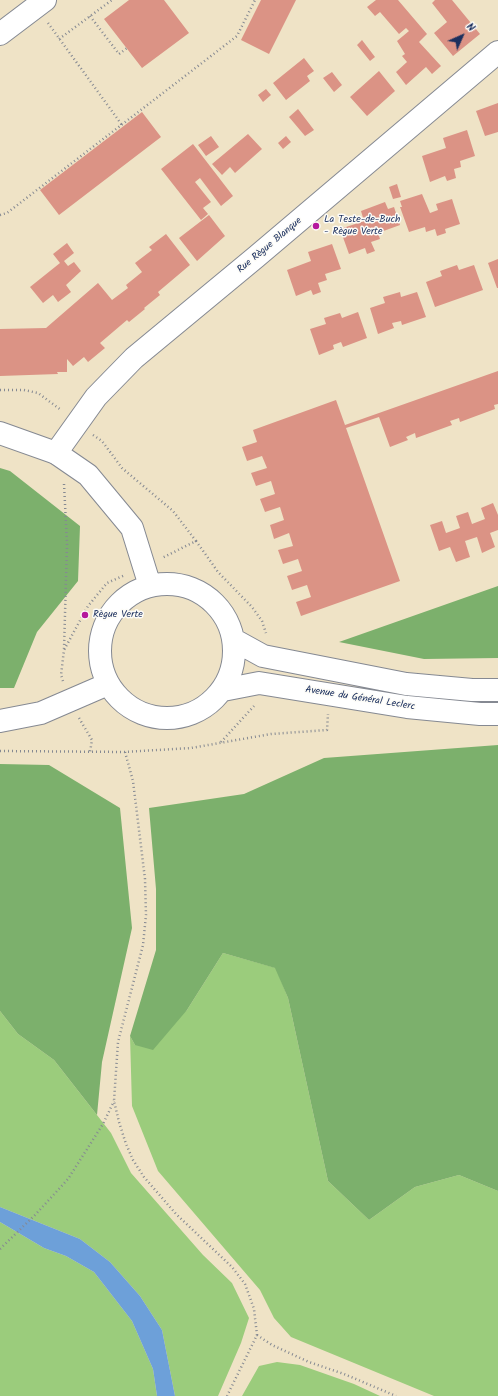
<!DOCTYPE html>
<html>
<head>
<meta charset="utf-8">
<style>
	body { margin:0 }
	#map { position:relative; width:498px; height:1396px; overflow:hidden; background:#efe3c6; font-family:Kalam,sans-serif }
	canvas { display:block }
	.north { position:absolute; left:442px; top:16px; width:40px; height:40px; -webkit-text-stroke:3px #fdfcf7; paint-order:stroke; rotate:45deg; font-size:11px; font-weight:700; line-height:16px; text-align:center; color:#1b2f5e }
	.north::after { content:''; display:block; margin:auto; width:14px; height:18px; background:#1b2f5e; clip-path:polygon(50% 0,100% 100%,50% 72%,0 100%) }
</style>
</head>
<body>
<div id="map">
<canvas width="498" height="1396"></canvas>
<div class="north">N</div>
</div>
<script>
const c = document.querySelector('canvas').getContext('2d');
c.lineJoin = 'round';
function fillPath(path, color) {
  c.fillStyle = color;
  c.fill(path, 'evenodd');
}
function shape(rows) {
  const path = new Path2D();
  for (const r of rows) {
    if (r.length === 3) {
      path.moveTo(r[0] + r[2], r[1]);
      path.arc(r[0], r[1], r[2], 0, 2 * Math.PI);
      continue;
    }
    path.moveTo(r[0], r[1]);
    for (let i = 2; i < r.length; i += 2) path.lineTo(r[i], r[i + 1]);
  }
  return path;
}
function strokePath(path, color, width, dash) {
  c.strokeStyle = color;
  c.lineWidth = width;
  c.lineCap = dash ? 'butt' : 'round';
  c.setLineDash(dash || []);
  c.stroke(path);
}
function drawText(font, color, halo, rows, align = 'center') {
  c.font = font + ' Kalam,sans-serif';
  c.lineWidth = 3;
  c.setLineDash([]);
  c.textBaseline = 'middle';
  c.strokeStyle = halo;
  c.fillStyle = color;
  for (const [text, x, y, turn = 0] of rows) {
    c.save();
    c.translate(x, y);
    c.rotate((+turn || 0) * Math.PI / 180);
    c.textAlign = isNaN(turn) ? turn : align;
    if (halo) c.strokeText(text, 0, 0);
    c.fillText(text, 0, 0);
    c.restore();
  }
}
const green = shape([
	[223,953,276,968,288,998,328,1181,369,1220,415,1187,459,1175,498,1191,498,1396,434,1396,291,1337,274,1318,260,1290,158,1171,132,1106,130,1036,135,1045,187,1010],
	[0,1011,18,1034,54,1060,111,1133,131,1173,203,1255,232,1283,249,1318,241,1343,218,1396,175,1396,162,1330,140,1296,110,1262,80,1239,0,1207],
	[0,1222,44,1248,66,1256,94,1272,132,1321,153,1369,157,1396,0,1396],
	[277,1362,300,1365,354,1384,380,1396,242,1396,259,1366]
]);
const forest = shape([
	[0,468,10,471,80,526,78,581,37,632,14,688,0,688],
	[498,586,498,658,424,659,339,642],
	[498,745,498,1191,459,1175,415,1187,369,1220,328,1181,288,998,275,968,223,953,187,1010,153,1050,135,1045,130,1036,156,950,156,889,149,808,244,794,324,758],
	[0,764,49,765,120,808,132,928,102,1062,97,1115,54,1060,18,1034,0,1011]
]);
const water = shape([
	[0,1207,80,1239,110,1262,140,1296,162,1330,175,1396,157,1396,153,1369,132,1321,94,1272,66,1256,44,1248,0,1222]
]);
const building = shape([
	[129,0,164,0,189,33,142,68,104,19],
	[261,0,296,0,269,54,241,40],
	[376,0,398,0,427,34,419,42,441,66,432,74,426,67,406,85,396,72,407,62,402,56,405,54,397,41,409,31,406,28,399,34,380,12,375,16,367,7],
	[435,0,452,0,480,34,453,56,434,33,447,22,432,3],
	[362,40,375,57,370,61,357,45],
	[304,58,314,71,307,76,310,81,286,100,273,83],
	[379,71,395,91,367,116,350,97],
	[332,72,342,85,334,92,323,78],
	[266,89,271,95,263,102,258,95],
	[498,103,498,132,485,136,476,111],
	[298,109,314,130,305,136,289,117],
	[142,112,161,137,59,215,40,190],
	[467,130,475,156,460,161,461,167,454,169,456,178,447,181,445,176,430,182,422,156,446,148,443,138],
	[248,134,262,149,235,173,230,167,222,175,212,164],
	[211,136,219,147,206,156,198,145],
	[286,136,291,142,283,149,278,143],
	[193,144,233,196,221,206,200,178,195,182,211,202,203,208,208,214,201,220,161,169],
	[397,184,401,197,393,199,389,187],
	[422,194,430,213,438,210,436,204,452,199,460,224,445,229,446,233,437,236,435,229,426,232,425,227,409,232,400,207,402,207,400,201],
	[385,202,388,209,394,207,400,225,378,233,380,239,371,242,375,251,367,254,365,248,349,254,340,229,364,221,361,211],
	[209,215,225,236,197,261,179,238],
	[166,234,190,265,158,292,160,295,144,308,145,309,129,322,127,320,100,343,105,348,88,362,84,357,73,366,67,359,67,372,57,372,58,374,0,376,0,329,46,328,98,283,112,300,128,288,126,285,142,272,135,263,152,250,149,247],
	[67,243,74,253,64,261,68,266,74,262,81,271,66,285,71,292,58,302,53,295,43,303,30,287,60,263,53,254],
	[332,244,341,269,325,274,327,280,318,283,321,292,313,295,311,290,296,296,287,270,311,261,308,252],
	[498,259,498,288,497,288,488,263],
	[457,265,459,270,474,265,483,290,435,307,426,282,442,276,440,271],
	[400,292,401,297,417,292,426,317,402,325,401,321,392,323,394,328,378,334,370,308,385,303,383,297],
	[358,312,367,338,343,347,341,342,333,345,334,349,319,355,310,329,326,324,324,318,340,313,342,318],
	[498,371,498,404,494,405,495,409,460,422,459,418,450,421,452,425,416,438,415,433,406,437,408,440,390,447,379,417,346,428,400,581,301,616,296,602,311,597,307,585,292,590,287,576,302,571,298,559,283,564,278,550,293,546,289,533,274,539,270,525,284,520,280,507,265,512,260,499,275,494,271,481,256,486,251,473,267,468,262,456,247,461,242,447,257,442,253,430,336,400,345,425],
	[493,503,498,515,498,530,490,533,495,547,482,553,477,537,465,541,470,557,456,562,450,547,439,551,430,525,442,521,446,533,460,528,456,516,468,512,472,524,485,519,481,508]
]);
const path = shape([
	[90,16,119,54,127,48],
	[48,23,122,125],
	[59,39,112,0],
	[0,215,7,213,237,36,255,0],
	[0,390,24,390,38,393,61,410],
	[93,435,102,441,122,468,173,511,196,541,162,558],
	[64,484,67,544,64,649],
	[196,541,218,572,252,607,262,621,266,633],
	[63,681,61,675,64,650,88,606,107,583,125,575],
	[79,718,92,740,90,752],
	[221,742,254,706],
	[0,751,125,752,191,748,271,734,327,730,328,714],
	[125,752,133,781,145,879,146,915,143,945,118,1042,114,1101,119,1122,126,1144,133,1160,144,1177,176,1214,232,1267,245,1284,254,1309,257,1335,227,1396],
	[0,1249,36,1214,68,1179,103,1124,114,1101],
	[257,1335,272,1345,309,1362,344,1374,396,1396]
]);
const minor = shape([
	[0,34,45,0],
	[56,453,96,397,134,358,256,257,498,52]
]);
const major = shape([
	[0,433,56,453,88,475,132,528,150,586],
	[167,651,67],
	[234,640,263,656,406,684,472,690,498,690],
	[223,690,259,683,407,707,480,714,498,714],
	[0,721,41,713,108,684]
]);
const markers = [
	[316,226,4,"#b5179e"],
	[85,615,4,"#b5179e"]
];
const poiNames = [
	["La Teste-de-Buch",324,220],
	["- Règue Verte",324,232],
	["Règue Verte",93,615]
];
const streetNames = [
	["Rue Règue Blanque",270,246,-40],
	["Avenue du Général Leclerc",360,699,9]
];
fillPath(green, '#9bcc7c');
fillPath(forest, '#7cb06c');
fillPath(water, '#6da0d9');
fillPath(building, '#db9385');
strokePath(minor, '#858992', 24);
strokePath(major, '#858992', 24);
strokePath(path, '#858992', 2.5, [1, 3]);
strokePath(minor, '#fff', 22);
strokePath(major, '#fff', 22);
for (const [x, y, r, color] of markers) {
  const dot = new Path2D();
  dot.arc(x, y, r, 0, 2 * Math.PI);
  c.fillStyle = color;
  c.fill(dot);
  strokePath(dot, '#fdfcf7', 1.5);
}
drawText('10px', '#1b2f5e', '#fdfcf7', poiNames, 'left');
drawText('10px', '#1b2f5e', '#fdfcf7', streetNames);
</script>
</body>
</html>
